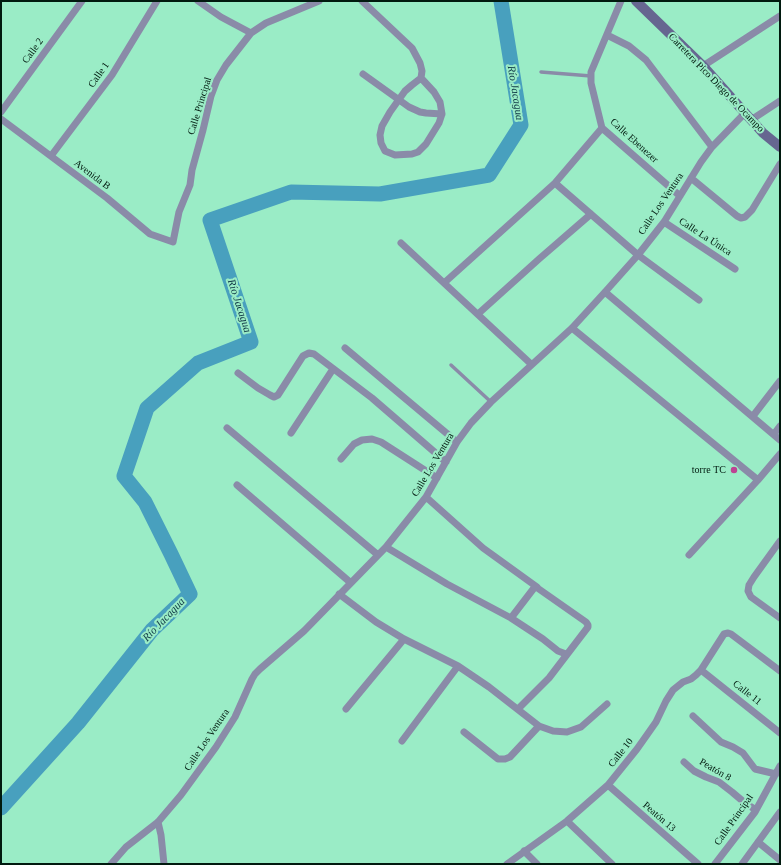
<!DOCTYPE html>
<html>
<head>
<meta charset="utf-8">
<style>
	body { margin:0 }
	#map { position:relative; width:781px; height:865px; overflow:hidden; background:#9aecc6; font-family:"Times New Roman",serif }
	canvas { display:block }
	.frame { position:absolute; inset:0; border:2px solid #011a0f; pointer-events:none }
</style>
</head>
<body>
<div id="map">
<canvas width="781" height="865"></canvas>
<div class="frame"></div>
</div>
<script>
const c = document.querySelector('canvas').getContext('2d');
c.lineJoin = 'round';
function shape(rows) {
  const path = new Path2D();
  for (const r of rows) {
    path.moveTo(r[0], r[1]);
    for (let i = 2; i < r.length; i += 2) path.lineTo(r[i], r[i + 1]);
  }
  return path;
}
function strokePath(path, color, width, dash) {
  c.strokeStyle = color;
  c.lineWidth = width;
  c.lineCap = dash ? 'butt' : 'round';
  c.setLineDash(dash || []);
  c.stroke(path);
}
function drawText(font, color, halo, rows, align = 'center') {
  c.font = font + ' "Times New Roman",serif';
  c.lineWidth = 4;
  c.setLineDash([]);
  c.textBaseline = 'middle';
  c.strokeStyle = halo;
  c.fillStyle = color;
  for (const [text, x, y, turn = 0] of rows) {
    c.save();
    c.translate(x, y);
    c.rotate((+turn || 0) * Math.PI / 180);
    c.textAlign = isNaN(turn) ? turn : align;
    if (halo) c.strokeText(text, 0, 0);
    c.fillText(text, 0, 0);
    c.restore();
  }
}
const river = shape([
	[1,808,78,723,152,630,190,594,171,554,145,502,124,476,147,408,198,363,251,342,210,220,291,192,380,194,489,175,521,125,501,1]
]);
const lane = shape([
	[541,72,591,76],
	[451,365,491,402]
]);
const street = shape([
	[198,1,221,17,251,33],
	[362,1,412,48,420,63,422,71,421,78,412,85,405,91,390,112,382,126,380,135,381,143,385,151,395,155,412,154,418,152,426,144,439,123,442,114,440,102,434,92,421,78],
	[621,1,591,72,591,83,602,128,680,196],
	[607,35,629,46,646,60,712,147],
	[703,66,780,16],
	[363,74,409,107,420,112,426,113,442,114],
	[1,112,82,1],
	[1,119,107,198,150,234,173,242,179,212,190,185,192,170,203,130,211,96,217,80,226,65,251,33,266,23,319,1],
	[751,120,780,101],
	[51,156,112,75,157,1],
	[691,178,737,216,741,218,745,217,752,210,780,164],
	[555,183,638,255,699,300],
	[664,222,735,269],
	[401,243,531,364],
	[444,283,555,183,602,128],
	[605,292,780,440],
	[478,314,539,259,591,214],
	[572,328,758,480],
	[345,348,457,442],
	[238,373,258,388,270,395,274,397,278,395,303,356,309,353,314,354,372,398,446,462],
	[753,416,780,381],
	[227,428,378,555],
	[291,433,333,369],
	[774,434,780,426],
	[341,459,354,444,362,440,372,439,381,442,437,478],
	[237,485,351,583],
	[426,497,483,548,537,587],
	[780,541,754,577,749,585,748,591,751,597,780,618],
	[386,547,447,584,511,618,543,639,558,651,566,654],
	[689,555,758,480,780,454],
	[339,594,376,622,404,639,458,666,489,687,539,726,553,731,567,732,581,727,607,704],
	[511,618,534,588,536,587,586,622,588,625,588,627,549,678,518,709],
	[701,670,780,733],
	[346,709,404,639],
	[693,716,721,742,733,747,743,753,755,769,776,774],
	[464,732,498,759,505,759,510,757,539,726],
	[402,741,458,666],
	[684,762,694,771,706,777,719,782,732,792,745,803,756,810],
	[608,785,698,864],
	[567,821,612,864],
	[158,822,161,835,164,864],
	[758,842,780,860],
	[524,851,537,864],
	[111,864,126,847,158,822,181,795,216,747,235,717,252,679,255,674,260,669,304,631,386,547,426,497,457,442,471,423,491,402,572,328,605,292,638,255,664,222,701,162,712,147,745,113],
	[507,864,567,821,608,785,637,749,649,732,656,722,666,701,673,690,683,682,691,679,696,675,701,670,724,634,728,633,731,634,780,671],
	[715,864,755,812,780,766],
	[742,864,780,812]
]);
const secondary = shape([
	[636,1,703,66,745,113,763,133,780,147]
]);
const markers = [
	[734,470,4,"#bd4293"]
];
const streetNames = [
	["Calle 2",33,51,-54],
	["Calle 1",99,75,-55],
	["Carretera Pico Diego de Ocampo",716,83,46],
	["Calle Principal",200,106,-73],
	["Calle Ebenezer",634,141,42],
	["Avenida B",92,175,37],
	["Calle Los Ventura",661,204,-56],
	["Calle La Única",705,237,33],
	["Calle Los Ventura",433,465,-59],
	["Calle 11",747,693,38],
	["Calle Los Ventura",207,740,-56],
	["Calle 10",621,753,-52],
	["Peatón 8",715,770,30],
	["Peatón 13",659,817,41],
	["Calle Principal",734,820,-55]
];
const poiNames = [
	["torre TC",726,470]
];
const waterNames = [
	["Río Jacagua",515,93,81],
	["Río Jacagua",239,306,72],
	["Río Jacagua",164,620,-46]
];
strokePath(river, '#48a0be', 15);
strokePath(lane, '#8a8ba8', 3.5);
strokePath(street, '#8a8ba8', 7);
strokePath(secondary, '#666690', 10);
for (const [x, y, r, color] of markers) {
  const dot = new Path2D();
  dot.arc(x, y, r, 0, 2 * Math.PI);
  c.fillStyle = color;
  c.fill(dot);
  strokePath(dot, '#9aecc6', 1.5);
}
drawText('10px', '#011a0f', '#9aecc6', streetNames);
drawText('10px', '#011a0f', '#9aecc6', poiNames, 'right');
drawText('italic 11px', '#0f3745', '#9aecc6', waterNames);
</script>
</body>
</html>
